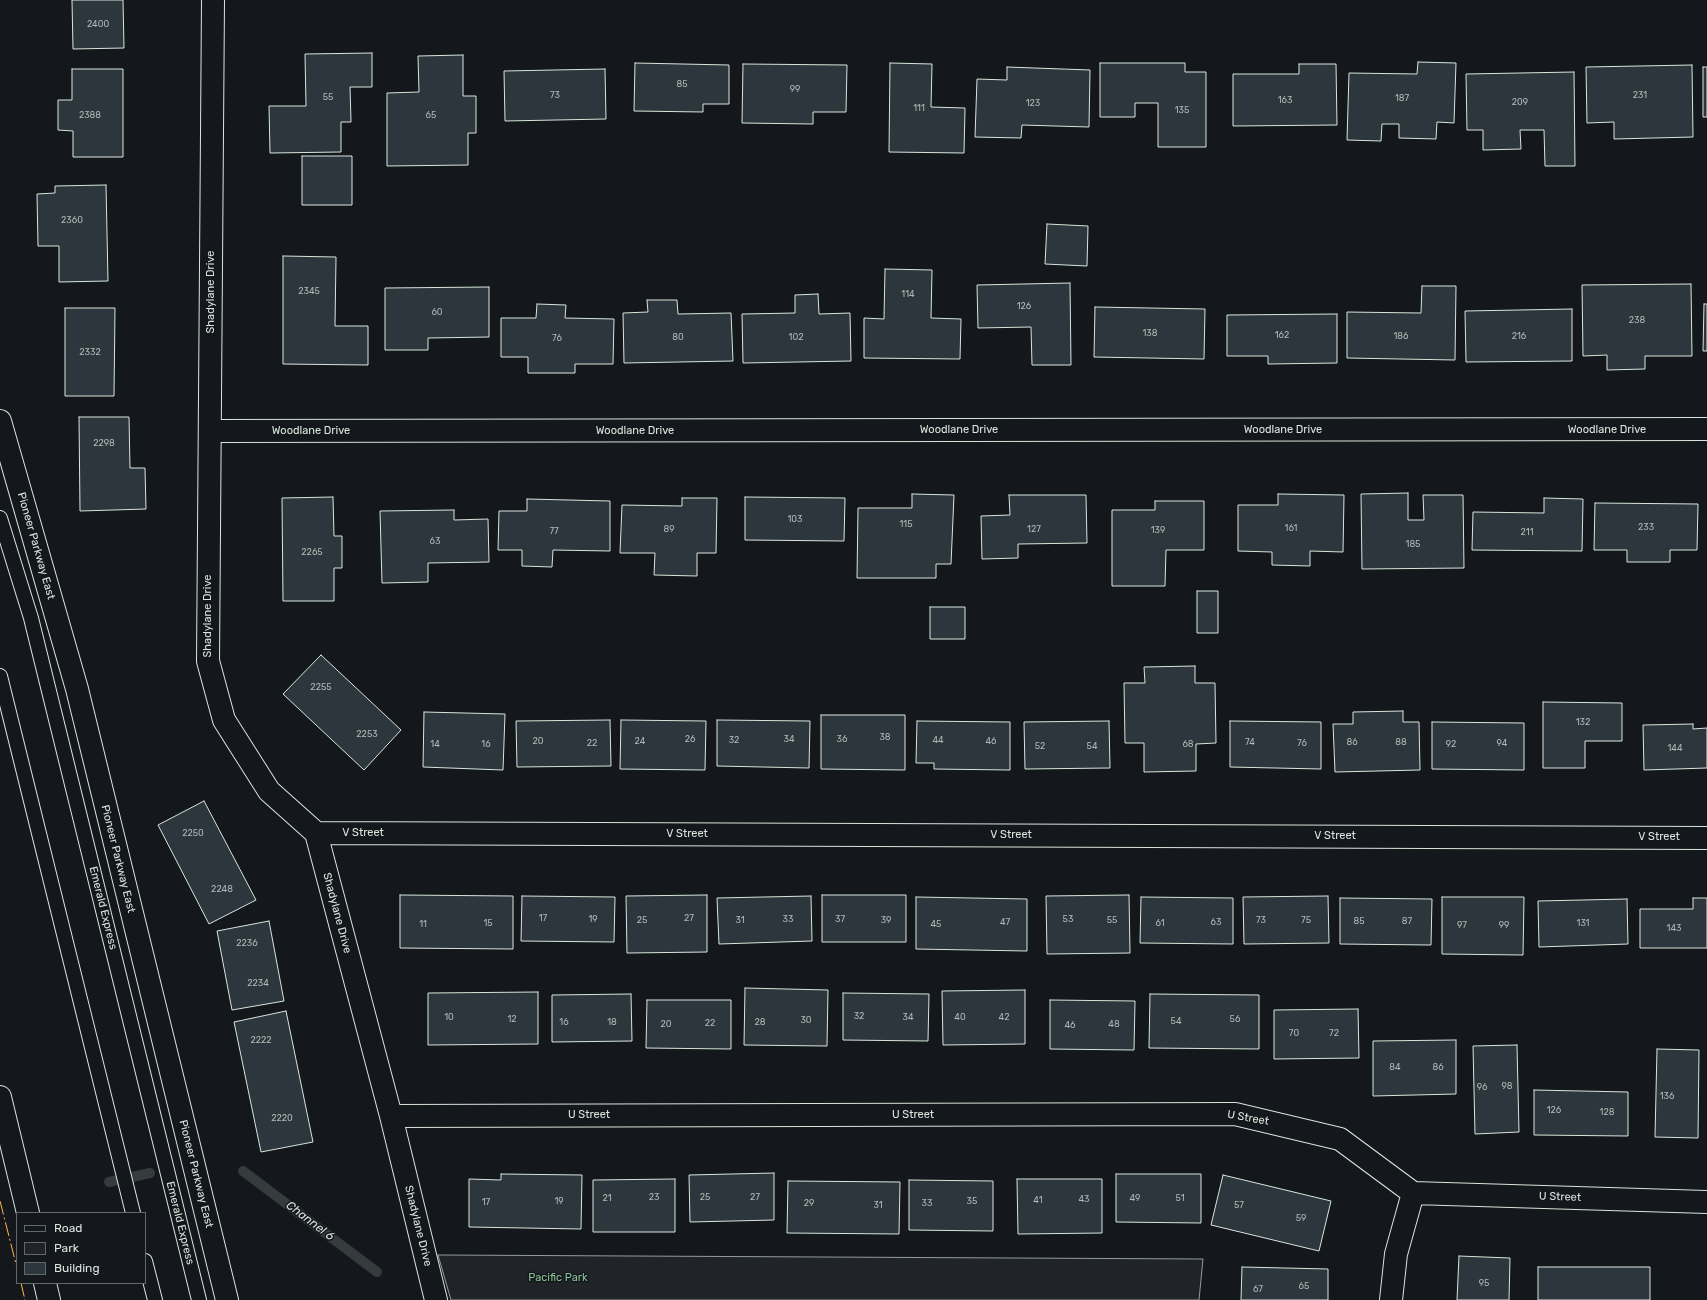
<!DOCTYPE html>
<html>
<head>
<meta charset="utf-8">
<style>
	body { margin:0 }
	#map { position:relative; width:1707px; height:1300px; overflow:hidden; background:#14181c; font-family:Rubik,sans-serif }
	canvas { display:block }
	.legend { position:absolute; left:16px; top:1212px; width:130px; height:72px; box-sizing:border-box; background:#14181c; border:1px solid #626a69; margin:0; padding:5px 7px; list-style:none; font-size:12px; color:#d8e6dc }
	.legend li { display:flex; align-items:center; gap:8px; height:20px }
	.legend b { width:20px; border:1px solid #626a69 }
</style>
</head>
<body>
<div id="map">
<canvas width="1707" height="1300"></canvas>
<ul class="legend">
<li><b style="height:5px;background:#14181c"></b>Road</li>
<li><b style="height:11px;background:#202428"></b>Park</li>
<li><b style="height:11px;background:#2c363c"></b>Building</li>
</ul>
</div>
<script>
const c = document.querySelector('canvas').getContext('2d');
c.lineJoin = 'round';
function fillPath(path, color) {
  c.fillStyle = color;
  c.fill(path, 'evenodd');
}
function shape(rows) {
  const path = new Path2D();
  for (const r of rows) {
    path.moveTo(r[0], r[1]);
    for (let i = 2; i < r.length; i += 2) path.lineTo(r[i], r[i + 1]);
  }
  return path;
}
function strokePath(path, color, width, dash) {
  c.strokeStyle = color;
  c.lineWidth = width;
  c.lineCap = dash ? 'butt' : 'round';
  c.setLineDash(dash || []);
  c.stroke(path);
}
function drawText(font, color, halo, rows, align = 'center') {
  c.font = font + ' Rubik,sans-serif';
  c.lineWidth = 3;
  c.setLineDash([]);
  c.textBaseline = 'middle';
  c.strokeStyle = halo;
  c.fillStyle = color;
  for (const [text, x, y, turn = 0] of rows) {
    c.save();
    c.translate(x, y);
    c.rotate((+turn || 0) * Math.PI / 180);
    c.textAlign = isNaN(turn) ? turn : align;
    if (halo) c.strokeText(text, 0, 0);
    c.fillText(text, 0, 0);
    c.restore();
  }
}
const green = shape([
	[438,1255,1203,1259,1199,1300,451,1300,438,1255]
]);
const stream = shape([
	[243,1171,377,1272],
	[109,1182,150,1173]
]);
const building = shape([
	[72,0,123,0,124,48,73,49,72,0],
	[372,53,372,87,350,87,351,122,341,122,341,152,270,153,269,106,306,106,305,54,372,53],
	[463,55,463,96,476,96,476,133,468,133,468,165,387,166,387,93,419,92,418,56,463,55],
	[1418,62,1456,63,1454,123,1437,122,1436,139,1399,138,1399,124,1382,124,1381,141,1347,140,1349,73,1417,74,1418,62],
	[635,63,729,65,729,104,703,104,703,112,634,111,635,63],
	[890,63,932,64,931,107,965,108,964,153,889,152,890,63],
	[1100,63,1185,63,1185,72,1206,72,1206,147,1158,147,1158,103,1135,103,1135,117,1100,117,1100,63],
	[743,64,847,65,846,112,813,112,813,124,742,123,743,64],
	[1299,64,1336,64,1337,125,1233,126,1233,74,1299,74,1299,64],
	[1692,65,1693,137,1614,139,1614,122,1587,123,1586,67,1692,65],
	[1007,67,1090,70,1089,127,1022,125,1021,138,975,137,977,79,1007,80,1007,67],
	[1703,67,1707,67,1707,117,1703,117,1703,67],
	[72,69,123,69,123,157,73,157,73,131,58,130,58,100,72,100,72,69],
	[605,69,606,119,505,121,504,71,605,69],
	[1574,72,1575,166,1545,166,1544,130,1520,130,1521,149,1483,150,1483,130,1467,130,1466,74,1574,72],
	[302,156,352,156,352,205,302,205,302,156],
	[106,185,108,281,59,282,59,246,38,246,37,194,55,193,55,186,106,185],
	[1047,224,1088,226,1087,266,1045,264,1047,224],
	[283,256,336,257,335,326,368,326,368,365,283,364,283,256],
	[885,269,932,270,931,318,961,319,960,359,864,358,864,318,884,319,885,269],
	[1070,283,1071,365,1032,365,1031,327,978,328,977,285,1070,283],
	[1691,284,1692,356,1645,356,1645,369,1607,370,1607,355,1583,356,1582,285,1691,284],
	[1422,286,1456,286,1455,360,1347,358,1347,312,1421,313,1422,286],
	[489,287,489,337,428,338,428,350,385,350,385,288,489,287],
	[818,294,819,314,850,313,851,361,743,363,742,314,795,313,795,295,818,294],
	[647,300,677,300,678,314,731,313,733,361,624,363,623,313,648,312,647,300],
	[537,304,566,305,565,318,614,319,613,364,575,364,575,373,528,373,528,357,501,357,501,318,536,318,537,304],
	[1704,304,1707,304,1707,351,1703,351,1704,304],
	[1095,307,1205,309,1204,359,1094,357,1095,307],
	[65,308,115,308,114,396,65,396,65,308],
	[1572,309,1572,361,1466,362,1465,311,1572,309],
	[1337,314,1337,363,1268,364,1268,356,1227,356,1227,315,1337,314],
	[79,417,129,417,130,468,145,468,146,509,80,511,79,417],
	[1408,493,1408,520,1424,520,1423,495,1463,495,1464,568,1362,569,1361,494,1408,493],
	[912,494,954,495,951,564,936,564,936,578,857,578,858,508,912,508,912,494],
	[1278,494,1344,495,1343,552,1310,551,1310,566,1272,565,1272,552,1238,551,1238,505,1278,505,1278,494],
	[1009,495,1086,495,1087,543,1018,544,1018,558,982,559,981,516,1010,515,1009,495],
	[333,497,334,536,342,536,342,568,334,568,334,601,283,601,282,498,333,497],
	[745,497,845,498,844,541,745,540,745,497],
	[682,498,717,498,716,553,697,553,697,576,654,575,655,553,620,553,622,505,682,506,682,498],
	[1544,498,1583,499,1582,551,1472,550,1473,512,1544,513,1544,498],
	[527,499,610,501,610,551,553,550,552,567,522,566,522,550,498,550,499,511,527,511,527,499],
	[1155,501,1204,501,1204,550,1166,550,1165,586,1112,586,1112,510,1155,510,1155,501],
	[1595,503,1698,504,1697,550,1670,550,1670,562,1627,562,1627,550,1594,550,1595,503],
	[454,510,454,520,488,519,489,562,428,563,428,582,382,583,380,511,454,510],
	[1197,591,1218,591,1218,633,1197,633,1197,591],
	[930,607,965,607,965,639,930,639,930,607],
	[321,655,401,730,364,770,283,694,321,655],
	[1195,666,1195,683,1215,683,1216,743,1196,744,1196,771,1144,772,1144,743,1125,743,1124,683,1145,683,1144,667,1195,666],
	[1543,702,1622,703,1622,741,1585,741,1585,768,1543,768,1543,702],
	[1403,711,1403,722,1419,722,1420,770,1335,772,1333,724,1353,724,1353,712,1403,711],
	[424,712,505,714,503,770,423,767,424,712],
	[821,715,905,715,905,770,821,769,821,715],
	[610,720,611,766,517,767,516,721,610,720],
	[621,720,706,721,705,770,620,769,621,720],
	[717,720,810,721,809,768,717,766,717,720],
	[917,721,1010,722,1010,770,934,769,934,763,916,763,917,721],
	[1109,721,1110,768,1025,769,1024,722,1109,721],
	[1230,721,1321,722,1321,769,1230,767,1230,721],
	[1432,722,1524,723,1524,770,1432,769,1432,722],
	[1693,724,1693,729,1707,728,1707,768,1644,770,1643,725,1693,724],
	[204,801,256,900,209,924,158,825,204,801],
	[400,895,513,896,513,949,400,948,400,895],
	[707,895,707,952,627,953,626,896,707,895],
	[822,895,906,895,906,942,822,942,822,895],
	[1129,895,1130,953,1047,954,1046,896,1129,895],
	[522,896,615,897,614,942,521,941,522,896],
	[811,896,812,941,719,944,717,898,811,896],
	[1328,896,1329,943,1244,944,1243,897,1328,896],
	[916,897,1027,899,1027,951,916,949,916,897],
	[1141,897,1233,898,1233,944,1140,943,1141,897],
	[1442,897,1524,897,1523,955,1442,954,1442,897],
	[1340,898,1432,899,1431,945,1340,944,1340,898],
	[1693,898,1707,898,1707,948,1640,948,1640,909,1693,909,1693,898],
	[1627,899,1628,944,1539,947,1538,901,1627,899],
	[269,921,284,1001,232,1010,217,931,269,921],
	[745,988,828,990,827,1046,744,1045,745,988],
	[1025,990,1025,1044,943,1045,942,991,1025,990],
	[538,992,538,1044,428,1045,428,993,538,992],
	[843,993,929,994,928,1041,843,1040,843,993],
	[631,994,632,1041,552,1042,552,995,631,994],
	[1150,994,1259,995,1259,1049,1149,1048,1150,994],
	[647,1000,731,1000,731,1049,646,1048,647,1000],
	[1050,1000,1135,1001,1134,1050,1050,1049,1050,1000],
	[1358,1009,1359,1058,1274,1059,1274,1010,1358,1009],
	[286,1011,313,1142,261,1152,234,1022,286,1011],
	[1456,1040,1456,1094,1373,1096,1373,1041,1456,1040],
	[1517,1045,1519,1132,1475,1134,1473,1046,1517,1045],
	[1657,1049,1699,1050,1698,1138,1655,1137,1657,1049],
	[1534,1090,1628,1092,1628,1136,1534,1135,1534,1090],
	[774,1173,774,1220,690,1222,689,1175,774,1173],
	[501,1174,582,1175,581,1229,469,1227,469,1179,501,1180,501,1174],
	[1116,1174,1201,1174,1201,1223,1116,1222,1116,1174],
	[1223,1175,1331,1201,1319,1251,1211,1225,1223,1175],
	[675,1179,675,1232,593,1232,593,1180,675,1179],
	[1017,1179,1102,1179,1102,1233,1018,1234,1017,1179],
	[909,1180,993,1181,993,1231,909,1230,909,1180],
	[788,1181,900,1182,899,1234,787,1233,788,1181],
	[1459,1256,1510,1258,1509,1300,1457,1300,1459,1256],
	[1242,1267,1328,1269,1328,1300,1241,1300,1242,1267],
	[1538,1267,1650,1267,1650,1300,1538,1300,1538,1267]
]);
const service = shape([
	[0,518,31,618,199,1300],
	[0,676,133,1213],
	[145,1261,155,1300]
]);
const minor = shape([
	[213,0,208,661,224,720,269,791,316,833,391,1116,436,1300],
	[210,431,1707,429],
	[316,833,1707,838],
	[391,1116,1235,1114,1340,1139,1413,1193,1707,1202],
	[1391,1300,1396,1254,1413,1193]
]);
const primary = shape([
	[0,421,77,689,227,1300],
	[0,1097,28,1213],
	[45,1283,49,1300]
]);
const power = shape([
	[0,1201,17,1268],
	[21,1283,25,1300]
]);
const numberNames = [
	["2400",98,24],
	["85",682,84],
	["99",795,89],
	["73",555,95],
	["231",1640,95],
	["55",328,97],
	["187",1402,98],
	["163",1285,100],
	["209",1520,102],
	["123",1033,103],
	["111",919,108],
	["135",1182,110],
	["2388",90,115],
	["65",431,115],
	["2360",72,220],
	["2345",309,291],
	["114",908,294],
	["126",1024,306],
	["60",437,312],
	["238",1637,320],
	["138",1150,333],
	["162",1282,335],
	["186",1401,336],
	["216",1519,336],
	["80",678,337],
	["102",796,337],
	["76",557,338],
	["2332",90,352],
	["2298",104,443],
	["103",795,519],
	["115",906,524],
	["233",1646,527],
	["161",1291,528],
	["89",669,529],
	["127",1034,529],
	["139",1158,530],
	["77",554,531],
	["211",1527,532],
	["63",435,541],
	["185",1413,544],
	["2265",312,552],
	["2255",321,687],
	["132",1583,722],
	["2253",367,734],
	["38",885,737],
	["26",690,739],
	["34",789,739],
	["36",842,739],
	["32",734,740],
	["44",938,740],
	["20",538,741],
	["24",640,741],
	["46",991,741],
	["74",1250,742],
	["86",1352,742],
	["88",1401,742],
	["22",592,743],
	["76",1302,743],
	["94",1502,743],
	["14",435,744],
	["16",486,744],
	["68",1188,744],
	["92",1451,744],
	["52",1040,746],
	["54",1092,746],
	["144",1675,748],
	["2250",193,833],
	["2248",222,889],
	["17",543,918],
	["27",689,918],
	["19",593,919],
	["33",788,919],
	["37",840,919],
	["53",1068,919],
	["25",642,920],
	["31",740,920],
	["39",886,920],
	["55",1112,920],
	["73",1261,920],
	["75",1306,920],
	["85",1359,921],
	["87",1407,921],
	["47",1005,922],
	["63",1216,922],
	["15",488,923],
	["61",1160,923],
	["131",1583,923],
	["11",423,924],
	["45",936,924],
	["97",1462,925],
	["99",1504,925],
	["143",1674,928],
	["2236",247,943],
	["2234",258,983],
	["32",859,1016],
	["10",449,1017],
	["34",908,1017],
	["40",960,1017],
	["42",1004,1017],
	["12",512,1019],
	["56",1235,1019],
	["30",806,1020],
	["54",1176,1021],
	["16",564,1022],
	["18",612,1022],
	["28",760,1022],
	["22",710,1023],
	["20",666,1024],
	["48",1114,1024],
	["46",1070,1025],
	["70",1294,1033],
	["72",1334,1033],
	["2222",261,1040],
	["84",1395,1067],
	["86",1438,1067],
	["98",1507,1086],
	["96",1482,1087],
	["136",1667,1096],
	["126",1554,1110],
	["128",1607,1112],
	["2220",282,1118],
	["23",654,1197],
	["25",705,1197],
	["27",755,1197],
	["21",607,1198],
	["49",1135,1198],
	["51",1180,1198],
	["43",1084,1199],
	["41",1038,1200],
	["19",559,1201],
	["35",972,1201],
	["17",486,1202],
	["29",809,1203],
	["33",927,1203],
	["31",878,1205],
	["57",1239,1205],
	["59",1301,1218],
	["95",1484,1283],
	["65",1304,1286],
	["67",1258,1289]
];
const streetNames = [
	["Shadylane Drive",211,292,-90],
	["Woodlane Drive",959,430],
	["Woodlane Drive",1283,430],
	["Woodlane Drive",1607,430],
	["Woodlane Drive",311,431],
	["Woodlane Drive",635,431],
	["Pioneer Parkway East",36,546,74],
	["Shadylane Drive",208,616,-90],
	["V Street",363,833],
	["V Street",687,834],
	["V Street",1011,835],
	["V Street",1335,836],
	["V Street",1659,837],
	["Pioneer Parkway East",118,859,76],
	["Emerald Express",103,908,76],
	["Shadylane Drive",337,913,75],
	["U Street",589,1115],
	["U Street",913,1115],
	["U Street",1248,1118,10],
	["Pioneer Parkway East",196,1174,76],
	["U Street",1560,1197,2],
	["Emerald Express",180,1223,76],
	["Shadylane Drive",418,1226,76]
];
const parkNames = [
	["Pacific Park",558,1278]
];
const waterNames = [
	["Channel 6",310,1221,37]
];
fillPath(green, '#202428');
strokePath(green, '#939e99', 1);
strokePath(stream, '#363b3e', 10);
fillPath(building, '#2c363c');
strokePath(building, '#d8e6dc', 1);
strokePath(service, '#d8e6dc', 16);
strokePath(minor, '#d8e6dc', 24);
strokePath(primary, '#d8e6dc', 24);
strokePath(service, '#14181c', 14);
strokePath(minor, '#14181c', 22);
strokePath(primary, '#14181c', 22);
strokePath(power, '#ffb74d', 1, [14, 3, 2, 3]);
drawText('9px', '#adbab4', null, numberNames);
drawText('11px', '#d8e6dc', '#14181c', streetNames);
drawText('11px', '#8ac095', '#14181c', parkNames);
drawText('italic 12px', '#d8e6dc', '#14181c', waterNames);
</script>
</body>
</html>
